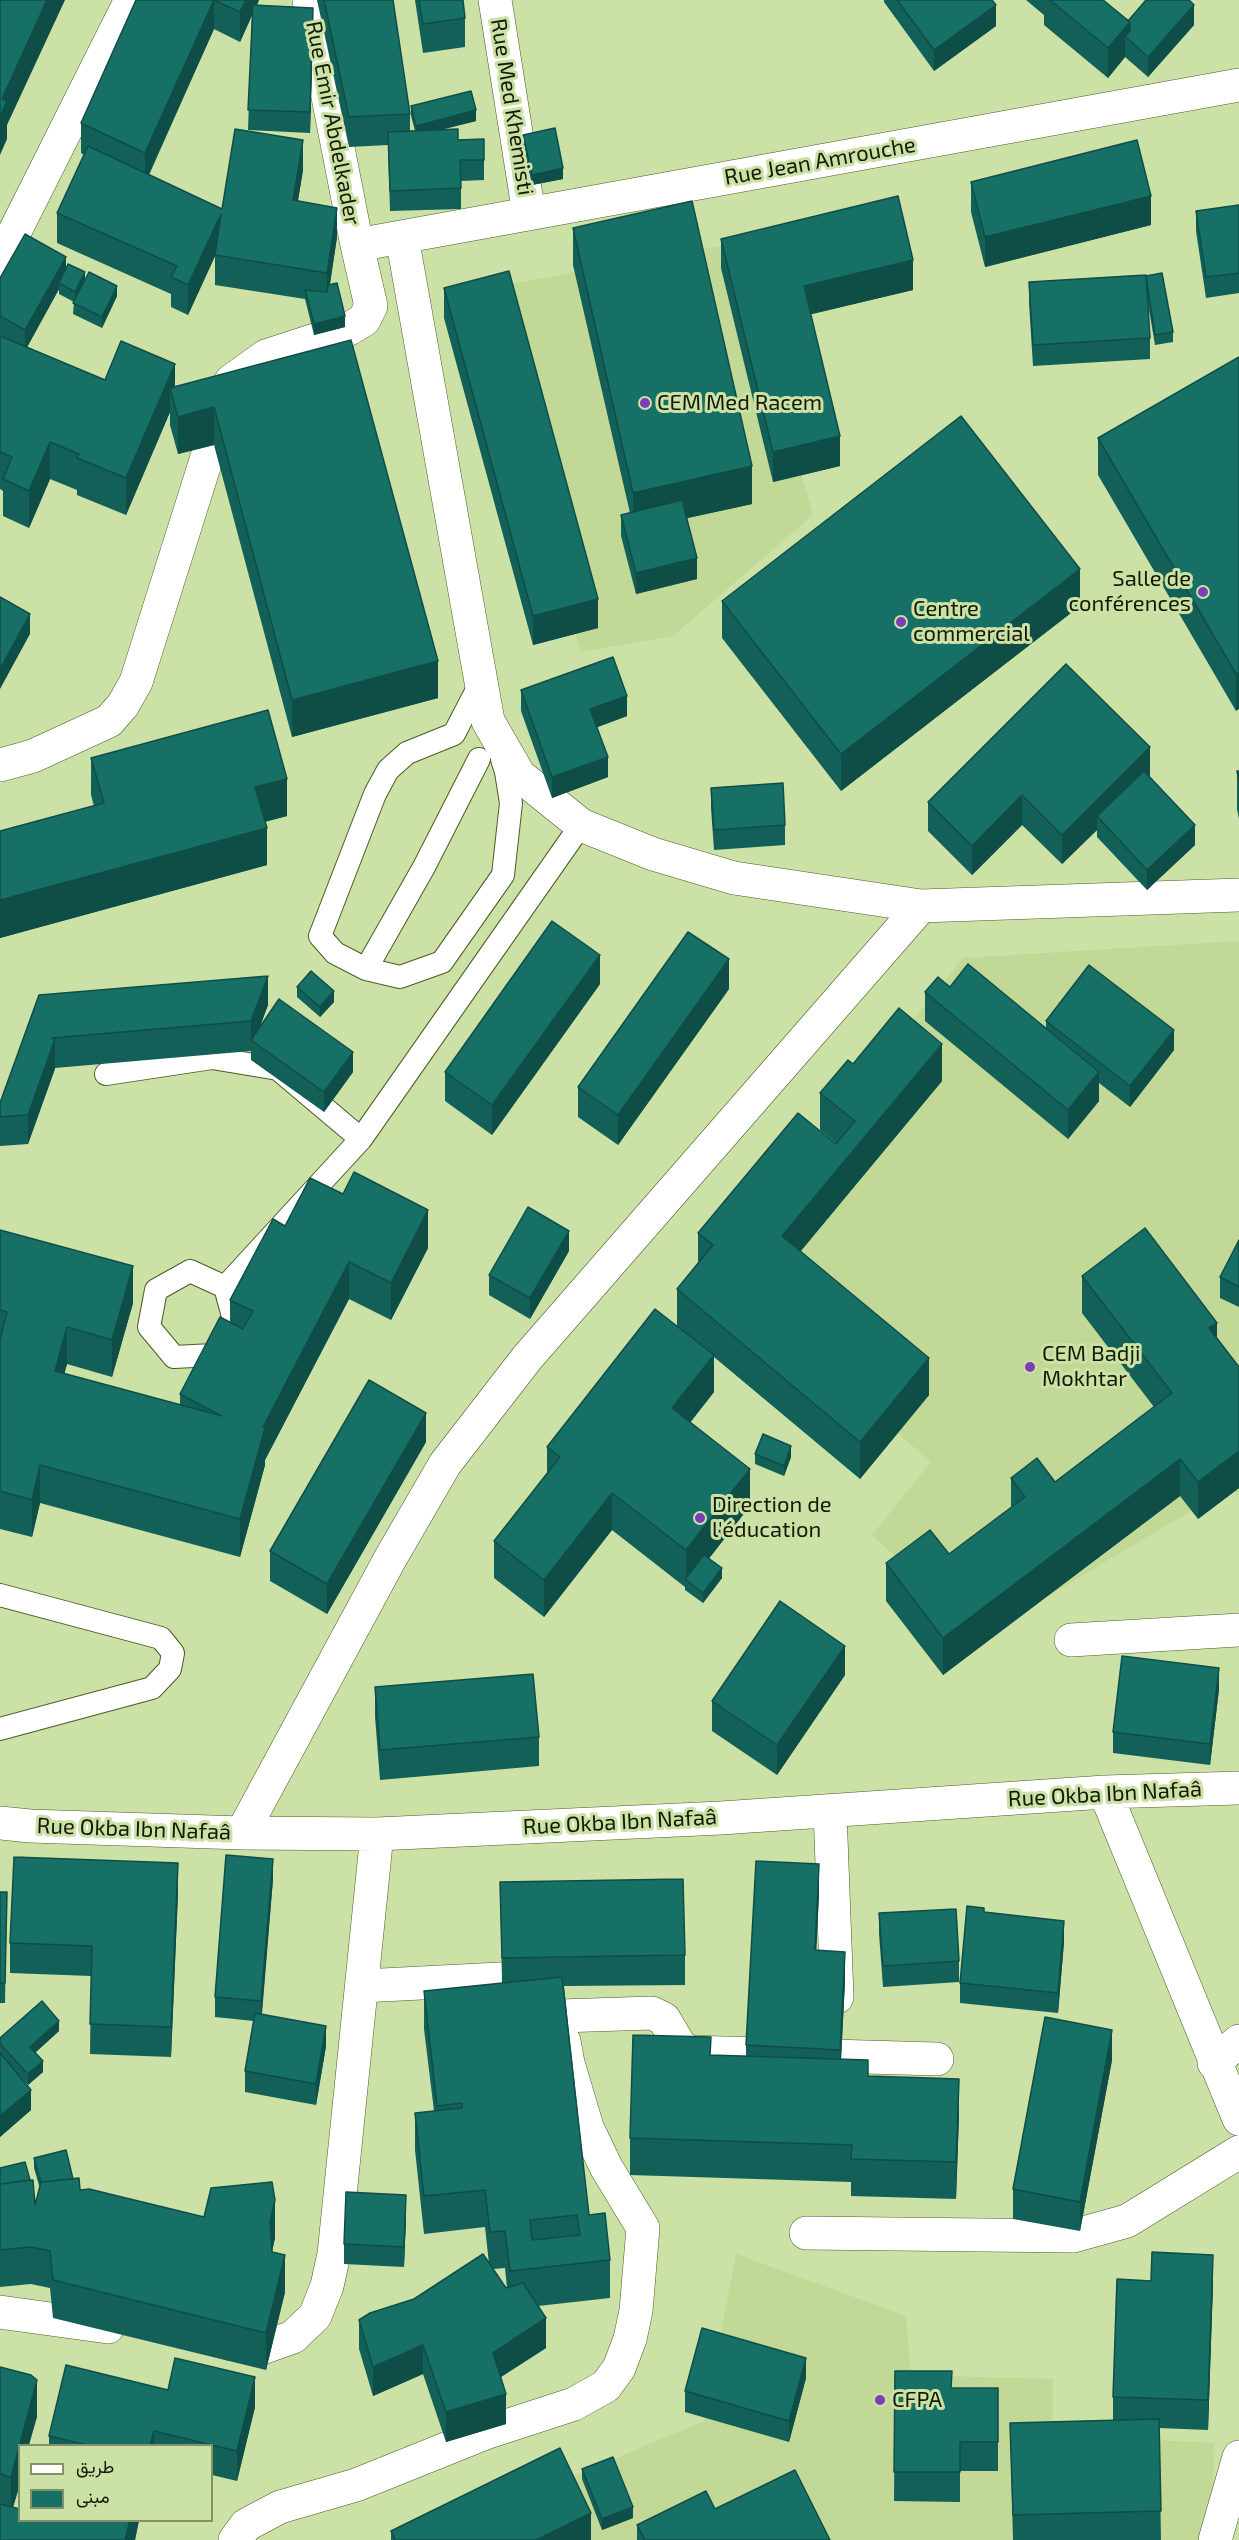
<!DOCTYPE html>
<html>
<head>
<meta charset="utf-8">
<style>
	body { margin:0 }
	#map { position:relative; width:1239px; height:2540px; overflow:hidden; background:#cce1a6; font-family:"Exo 2",Vazirmatn,sans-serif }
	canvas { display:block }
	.legend { position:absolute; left:18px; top:2444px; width:195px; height:78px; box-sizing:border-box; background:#cce1a6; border:2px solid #829266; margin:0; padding:8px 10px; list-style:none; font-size:18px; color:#141b05 }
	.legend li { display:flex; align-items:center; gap:12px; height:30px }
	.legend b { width:30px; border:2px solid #829266 }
</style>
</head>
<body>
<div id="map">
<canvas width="1239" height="2540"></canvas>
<ul class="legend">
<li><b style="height:8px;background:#fff"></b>طريق</li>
<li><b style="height:16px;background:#167066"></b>مبنى</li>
</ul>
</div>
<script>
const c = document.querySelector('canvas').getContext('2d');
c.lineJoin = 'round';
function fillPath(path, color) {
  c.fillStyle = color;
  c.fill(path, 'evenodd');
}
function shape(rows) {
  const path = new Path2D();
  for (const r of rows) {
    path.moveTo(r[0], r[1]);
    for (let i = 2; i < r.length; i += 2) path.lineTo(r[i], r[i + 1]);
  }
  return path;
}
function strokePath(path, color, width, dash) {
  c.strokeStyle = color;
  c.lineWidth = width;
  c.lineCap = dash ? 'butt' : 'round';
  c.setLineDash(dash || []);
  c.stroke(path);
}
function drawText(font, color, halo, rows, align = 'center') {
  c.font = font + ' "Exo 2",sans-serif';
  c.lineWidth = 6;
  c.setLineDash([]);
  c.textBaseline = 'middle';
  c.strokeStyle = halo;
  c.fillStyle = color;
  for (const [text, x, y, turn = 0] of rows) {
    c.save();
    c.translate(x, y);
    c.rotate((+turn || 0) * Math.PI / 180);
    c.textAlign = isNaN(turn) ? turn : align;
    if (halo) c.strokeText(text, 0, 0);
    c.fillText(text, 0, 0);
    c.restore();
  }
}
const built = shape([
	[737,243,813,515,673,636,581,652,477,290],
	[1239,941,1239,1494,1229,1488,981,1636,872,1535,931,1462,710,1271,963,958],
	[736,2254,906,2316,911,2375,1053,2379,1052,2435,1214,2443,1212,2540,422,2540,704,2421]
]);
const lane = shape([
	[481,682,454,734,407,753,388,770,375,794,320,936,335,953,366,969,400,977,442,962,503,875,511,803,506,772,502,759],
	[366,969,424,867,479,759],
	[106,1074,212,1058,278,1069,361,1139],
	[190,1271,225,1287,235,1324,213,1355,174,1357,149,1327,156,1290,190,1271],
	[225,1287,361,1139,581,825],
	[0,1595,161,1638,173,1653,170,1669,152,1688,0,1729]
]);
const street = shape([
	[309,0,357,245],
	[495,0,529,214],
	[402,237,488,721,519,775,581,825,653,854,734,878,921,906,1239,895],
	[0,765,33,756,109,721,123,705,136,682,231,381,266,356,349,329,364,320,371,306,357,245,1239,85],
	[1071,1640,1239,1630],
	[1105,1792,1239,2119],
	[830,1811,837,1997],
	[0,1823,30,1826,242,1833,377,1834,721,1818,1105,1792,1239,1788],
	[242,1833,390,1559,445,1464,527,1358,921,906],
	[362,1986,519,1978,533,1981,543,1989],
	[560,2016,652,2013,664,2019,680,2046,689,2052,937,2059],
	[1214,2063,1239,2041],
	[806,2233,1073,2236,1127,2221,1239,2152],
	[0,2312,108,2327],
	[231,2344,262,2348,293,2337,315,2316,327,2286,334,2254,377,1834],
	[235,2540,246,2525,280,2507,356,2485,488,2432,574,2404,606,2386,619,2368,630,2339,636,2311,643,2228,606,2167,587,2127,568,2063,564,2041],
	[1215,2540,1239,2457]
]);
const secondary = shape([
	[0,261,131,0]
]);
const wall = shape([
	[136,0,259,0,257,5,313,28,310,133,248,130,252,15,240,42,214,29,149,175,222,209,303,170,298,201,337,237,330,284,345,327,314,335,305,299,215,285,215,256,188,315,171,307,171,294,57,243,57,213,84,155,81,153,81,123],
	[317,0,393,0,410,114,410,131,415,131,411,116,411,106,476,121,440,130,458,140,484,139,484,180,461,181,461,209,390,211,388,145,349,147],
	[415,0,463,0,465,18,465,47,423,53],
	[884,0,992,0,996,26,934,71,884,2],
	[1026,0,1103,0,1128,21,1194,25,1148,77,1125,57,1108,78,1044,25,1044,15],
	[523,135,563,179,532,185,523,146],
	[971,182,1151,225,985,267,971,212],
	[1239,205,1239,293,1206,298,1196,231,1196,211],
	[573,228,752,504,687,518,697,579,636,594,621,536,621,515,630,513,573,265],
	[721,239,913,290,811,314,840,466,773,482,721,268],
	[66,270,117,296,102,328,73,314,74,302,59,294,59,289,27,347,105,380,175,387,351,340,438,698,292,737,214,445,178,454,170,425,170,412,126,515,77,495,77,490,50,479,29,528,3,516,3,491,0,489,0,278],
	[1146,275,1173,332,1173,342,1155,345,1147,298,1150,338,1150,359,1033,366,1029,303,1029,282],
	[444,288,598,628,533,645,444,318],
	[1239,357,1236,711,1098,475,1098,438],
	[722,601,1080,606,841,791,722,638],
	[521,690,627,716,597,727,608,777,552,798,521,711],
	[91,758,287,816,265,822,267,865,0,938,0,831,94,806,91,795],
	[1237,771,1239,771,1239,819,1237,809],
	[1149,777,1195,845,1147,890,1097,837,1097,830,1062,864,1022,825,972,875,928,831,928,802],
	[711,788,785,825,785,845,714,850,711,808],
	[600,984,492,1135,445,1101,445,1072],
	[297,987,334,1002,320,1017,297,997],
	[950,987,1046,1028,1046,1021,1174,1050,1130,1107,1099,1083,1099,1101,1068,1139,925,1021,925,992],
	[729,989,618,1145,578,1117,578,1087],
	[39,995,268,1005,260,1026,353,1072,324,1112,251,1060,251,1051,55,1068,28,1144,0,1146,0,1103],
	[853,1064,942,1081,801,1251,929,1395,860,1479,714,1357,714,1392,690,1422,750,1506,709,1558,722,1578,703,1603,685,1590,685,1587,612,1530,544,1617,494,1578,494,1541,547,1474,547,1447,677,1326,677,1289,698,1263,698,1233,836,1143,820,1130,820,1093],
	[285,1226,428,1248,391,1320,349,1299,265,1460,265,1465,240,1557,40,1503,32,1537,0,1529,0,1230,133,1303,112,1377,67,1364,64,1374,180,1405,180,1394,230,1323,230,1300],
	[1239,1240,1239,1307,1220,1298,1220,1277],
	[569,1251,530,1319,489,1295,489,1275],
	[1082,1276,1217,1338,1239,1367,1239,1488,1198,1519,1180,1496,943,1675,886,1601,886,1563,949,1554,1011,1508,1011,1478,1055,1482,1154,1407,1082,1313],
	[426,1442,327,1614,270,1581,270,1551],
	[755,1454,791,1457,784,1476,755,1464],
	[845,1675,777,1775,712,1731,712,1701],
	[375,1687,539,1737,539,1766,380,1780,375,1717],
	[1219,1689,1210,1765,1113,1753,1113,1732],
	[273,1879,262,2014,326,2046,316,2105,245,2092,245,2071,254,2021,215,2017,215,1997],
	[500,1882,685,1955,685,1985,564,1986,589,2215,610,2260,610,2298,538,2306,546,2348,501,2377,506,2424,446,2442,423,2374,373,2396,359,2349,359,2320,414,2299,489,2264,485,2227,424,2234,415,2150,415,2113,434,2111,424,2029,424,1991,502,1983],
	[505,2268,507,2288,506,2288,493,2269],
	[0,1892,7,1892,5,2003,0,2003],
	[178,1893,171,2057,90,2054,91,1976,10,1973,10,1943],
	[819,1894,816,1950,845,1981,841,2059,868,2076,959,2116,956,2199,851,2196,851,2182,630,2175,630,2138,711,2055,746,2056,746,2045],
	[879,1913,959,1961,959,1982,883,1987,879,1934],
	[1064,1942,1058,2013,960,2003,960,1983],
	[59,2031,35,2053,43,2072,28,2085,14,2070,31,2110,0,2137,0,2038],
	[1112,2060,1080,2231,1013,2219,1013,2189],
	[34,2158,73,2179,80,2190,275,2238,272,2252,285,2292,266,2370,53,2318,50,2288,31,2284,0,2287,0,2168,35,2205,40,2189,34,2168],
	[406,2216,404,2267,344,2264,344,2244],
	[1213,2284,1208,2430,1159,2428,1161,2540,1013,2540,1010,2423,1113,2420,1113,2397],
	[0,2367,37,2417,20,2445,20,2484,13,2507,20,2520,139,2520,135,2540,0,2540],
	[895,2371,952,2388,998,2388,998,2471,960,2471,960,2502,894,2501],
	[806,2378,789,2442,685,2412,685,2391],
	[168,2390,255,2407,237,2481,212,2475,212,2445,49,2445,49,2436],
	[582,2469,633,2518,602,2530,582,2479],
	[637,2525,830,2540,637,2540],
	[391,2531,591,2540,391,2540]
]);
const shadedWall = shape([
	[47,0,65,0,7,125,7,139,0,155,0,117,2,99],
	[214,0,214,29,145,182,145,153],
	[246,0,259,0,240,42,240,12],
	[996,5,996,26,934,71,934,50],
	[1194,5,1194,25,1148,77,1148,57],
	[313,8,313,28,310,133,310,112],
	[1130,22,1130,40,1125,36,1125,57,1108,78,1108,48],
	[476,110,476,121,416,136,416,126],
	[303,140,303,170,293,229,293,200],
	[563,168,563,179,532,185,532,175],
	[1151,196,1151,225,985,267,985,237],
	[337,208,337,237,327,303,327,273],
	[221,214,221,243,188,315,188,285],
	[66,257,66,277,59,283,59,289,25,351,25,330],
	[913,260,913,290,804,316,804,286],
	[85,272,85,283,75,302,75,292],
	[117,286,117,296,102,328,102,317],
	[345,316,345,327,314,335,314,324],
	[175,364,175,401,170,388,170,412,126,515,126,478],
	[214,407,214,445,178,454,178,417],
	[840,436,840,466,773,482,773,452],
	[50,442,50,479,29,528,29,491],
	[752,466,752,504,633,530,633,493],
	[697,558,697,579,636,594,636,573],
	[1080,569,1080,606,841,791,841,754],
	[598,599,598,628,533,645,533,616],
	[30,614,30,634,0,689,0,669],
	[438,661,438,698,292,737,292,700],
	[1239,672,1239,709,1236,711,1236,674],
	[627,696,627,716,590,730,590,709],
	[1150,747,1150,777,1103,823,1097,816,1097,830,1062,864,1062,835],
	[608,757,608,777,552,798,552,777],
	[287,779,287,816,255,824,255,787],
	[1022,795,1022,825,972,875,972,846],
	[1195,825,1195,845,1147,890,1147,870],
	[267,828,267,865,0,938,0,900],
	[600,955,600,984,492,1135,492,1105],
	[729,959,729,989,618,1145,618,1115],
	[268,976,268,1005,254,1043,251,1040,251,1021],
	[334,991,334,1002,320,1017,320,1007],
	[1174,1030,1174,1050,1130,1107,1130,1086],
	[55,1039,55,1069,28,1144,28,1115],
	[942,1044,942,1081,782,1273,782,1236],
	[353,1052,353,1072,324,1112,324,1092],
	[1099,1072,1099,1101,1068,1139,1068,1110],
	[428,1210,428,1248,391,1320,391,1283],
	[569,1231,569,1251,530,1319,530,1298],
	[349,1262,349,1299,265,1460,265,1465,240,1557,240,1519,263,1427],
	[133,1266,133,1303,112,1377,112,1340],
	[1217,1323,1217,1360,1209,1328],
	[67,1327,67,1364,55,1409,55,1371],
	[714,1355,714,1392,672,1446,672,1408],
	[929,1358,929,1395,860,1479,860,1442],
	[426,1413,426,1442,327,1614,327,1584],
	[791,1446,791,1457,784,1476,784,1466],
	[1239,1451,1239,1488,1198,1519,1198,1482],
	[1180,1459,1180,1496,943,1675,943,1638],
	[40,1465,40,1503,32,1537,32,1500],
	[750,1469,750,1506,690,1583,686,1580,686,1550],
	[612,1493,612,1530,544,1617,544,1580],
	[722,1568,722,1578,703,1603,703,1593],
	[845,1646,845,1675,777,1775,777,1745],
	[1219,1668,1219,1689,1210,1765,1210,1744],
	[273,1859,273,1879,261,2021,261,2001],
	[178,1863,178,1893,171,2057,171,2027],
	[819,1864,819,1894,815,1979,815,1950],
	[1064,1921,1064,1942,1058,2013,1058,1993],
	[845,1952,845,1981,840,2080,840,2050],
	[59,2021,59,2031,30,2057,30,2047],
	[326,2026,326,2046,316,2105,316,2084],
	[1112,2030,1112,2060,1080,2231,1080,2202],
	[43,2061,43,2072,28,2085,28,2074],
	[959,2079,959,2116,956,2199,956,2162],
	[31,2090,31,2110,0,2137,0,2116],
	[406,2195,406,2216,404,2267,404,2247],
	[275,2200,275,2238,270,2259,270,2222],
	[285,2255,285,2292,266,2370,266,2333],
	[1213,2255,1213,2284,1208,2430,1208,2400],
	[546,2318,546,2348,493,2382,493,2353],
	[423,2345,423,2374,373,2396,373,2367],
	[806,2358,806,2378,789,2442,789,2421],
	[255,2377,255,2407,237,2481,237,2451],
	[37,2380,37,2417,29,2445,20,2445],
	[506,2394,506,2424,446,2442,446,2412],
	[154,2431,154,2445,150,2445],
	[20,2446,20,2484,11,2514,11,2477],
	[633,2507,633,2518,602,2530,602,2519],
	[591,2513,591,2540,536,2540],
	[130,2520,139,2520,135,2540,125,2540]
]);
const building = shape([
	[0,0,47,0,2,99,7,101,0,117,0,0],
	[136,0,214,0,145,153,81,123,136,0],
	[214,0,246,0,240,12,214,0],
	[324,0,393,0,410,114,349,117,324,0],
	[419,0,463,0,465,18,423,24,419,0],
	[897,0,992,0,996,5,934,50,897,0],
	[1050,0,1103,0,1130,22,1108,48,1050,0],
	[1146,0,1189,0,1194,5,1148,57,1125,36,1130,31,1130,22,1128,21,1146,0],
	[253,5,313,8,310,112,248,110,253,5],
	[471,91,476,110,416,126,411,106,471,91],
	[555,128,563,168,532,175,523,135,555,128],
	[235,129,303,140,293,200,337,208,327,273,215,255,221,214,188,285,171,277,177,266,57,213,88,146,222,209,235,129],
	[458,129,458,140,484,139,484,160,460,160,461,188,390,191,388,132,458,129],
	[1137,140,1151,196,985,237,971,182,1137,140],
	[898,196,913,260,804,286,840,436,773,452,721,239,898,196],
	[692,201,752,466,633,493,573,228,692,201],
	[1239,205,1239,273,1206,277,1196,211,1239,205],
	[25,234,66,257,25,330,0,316,0,278,25,234],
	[68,264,85,272,75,292,59,283,68,264],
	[509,271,598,599,533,616,444,288,509,271],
	[89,272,117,286,102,317,73,303,89,272],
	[1162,273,1173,332,1155,335,1146,276,1162,273],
	[1146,275,1150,338,1033,345,1029,282,1146,275],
	[337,283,345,316,314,324,305,290,327,292,328,285,337,283],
	[0,336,105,380,121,341,175,364,126,478,77,458,79,454,50,442,29,491,3,479,12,457,0,452,0,336],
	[351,340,438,661,292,700,214,407,178,417,170,388,351,340],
	[1239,357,1239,672,1236,674,1098,438,1239,357],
	[961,416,1080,569,841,754,722,601,961,416],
	[682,500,697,558,636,573,621,515,682,500],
	[0,597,30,614,0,669,0,597],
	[613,657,627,696,590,709,608,757,552,777,521,690,613,657],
	[1066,664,1150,747,1062,835,1022,795,972,846,928,802,1066,664],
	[268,710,287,779,255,787,267,828,0,900,0,831,104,803,91,758,268,710],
	[1144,771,1195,825,1147,870,1097,816,1144,771],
	[1237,771,1239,771,1239,782,1237,771],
	[783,783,785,825,714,830,711,788,783,783],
	[552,921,600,955,492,1105,445,1072,552,921],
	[688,932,729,959,618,1115,578,1087,688,932],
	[968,964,1099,1072,1068,1110,925,992,938,977,950,987,968,964],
	[1089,965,1174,1030,1130,1086,1046,1021,1089,965],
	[311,971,334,991,320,1007,297,987,311,971],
	[268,976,251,1021,52,1038,55,1039,28,1115,0,1117,0,1103,39,995,268,976],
	[279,999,353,1052,324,1092,251,1040,279,999],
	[899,1008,942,1044,782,1236,929,1358,860,1442,677,1289,713,1245,698,1233,798,1113,836,1144,855,1121,820,1093,848,1060,853,1064,899,1008],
	[354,1172,428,1210,391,1283,349,1262,263,1427,265,1428,240,1519,40,1465,32,1500,0,1491,0,1339,7,1312,0,1310,0,1230,133,1266,112,1340,67,1327,55,1371,222,1416,180,1394,220,1317,243,1329,253,1311,230,1300,273,1219,285,1226,310,1178,343,1194,354,1172],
	[528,1207,569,1231,530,1298,489,1275,528,1207],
	[1145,1228,1217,1323,1209,1328,1239,1367,1239,1451,1198,1482,1180,1459,943,1638,886,1563,930,1530,949,1554,1025,1497,1011,1478,1037,1458,1055,1482,1172,1393,1082,1276,1145,1228],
	[1239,1240,1239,1287,1220,1277,1239,1240],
	[655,1309,714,1355,672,1408,750,1469,686,1550,612,1493,544,1580,494,1541,560,1457,547,1447,655,1309],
	[369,1380,426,1413,327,1584,270,1551,369,1380],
	[763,1434,791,1446,784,1466,755,1454,763,1434],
	[704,1555,722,1568,703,1593,685,1579,704,1555],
	[780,1601,845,1646,777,1745,712,1701,780,1601],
	[1122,1656,1219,1668,1210,1744,1113,1732,1122,1656],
	[533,1674,539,1737,380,1750,375,1687,533,1674],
	[226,1855,273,1859,261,2001,215,1997,226,1855],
	[14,1857,178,1863,171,2027,90,2024,92,1946,10,1943,14,1857],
	[756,1861,819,1864,815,1950,845,1952,840,2050,746,2045,756,1861],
	[683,1879,685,1955,502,1958,500,1882,683,1879],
	[0,1892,7,1892,5,1983,0,1983,0,1892],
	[967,1906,984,1908,984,1912,1064,1921,1058,1993,960,1983,967,1906],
	[956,1909,959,1961,883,1966,879,1913,956,1909],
	[562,1977,589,2215,605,2213,610,2260,510,2271,505,2231,490,2232,485,2190,424,2196,415,2113,462,2108,462,2103,437,2106,424,1991,562,1977],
	[577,2215,580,2235,532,2240,530,2220,577,2215],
	[42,2001,59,2021,30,2047,43,2061,28,2074,0,2044,0,2038,42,2001],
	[255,2013,326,2026,316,2084,245,2071,255,2013],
	[1045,2017,1112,2030,1080,2202,1013,2189,1045,2017],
	[633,2035,711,2037,710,2055,868,2060,868,2076,959,2079,956,2162,851,2159,852,2145,630,2138,633,2035],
	[0,2053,31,2090,0,2116,0,2053],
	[66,2150,73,2179,41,2182,41,2183,34,2158,66,2150],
	[25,2162,30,2180,0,2184,0,2168,25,2162],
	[79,2178,80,2190,89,2189,204,2217,211,2188,272,2182,275,2200,270,2222,272,2252,285,2255,266,2333,53,2280,50,2251,31,2247,0,2250,0,2184,33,2180,35,2205,41,2182,79,2178],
	[346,2192,406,2195,404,2247,344,2244,346,2192],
	[1152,2252,1213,2255,1208,2400,1113,2397,1117,2279,1151,2281,1152,2252],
	[483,2254,506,2288,523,2283,546,2318,493,2353,506,2394,446,2412,423,2345,373,2367,359,2320,370,2313,414,2299,483,2254],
	[702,2328,806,2358,789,2421,685,2391,702,2328],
	[175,2358,255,2377,237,2451,154,2431,150,2445,87,2445,49,2436,66,2365,168,2390,175,2358],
	[0,2367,31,2375,37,2380,11,2477,0,2474,0,2367],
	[895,2371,952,2371,951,2388,998,2388,998,2442,960,2442,960,2472,894,2472,895,2371],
	[1159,2419,1161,2511,1013,2515,1010,2423,1159,2419],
	[560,2448,591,2513,536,2540,395,2540,391,2531,560,2448],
	[613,2457,633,2507,602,2519,582,2469,613,2457],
	[795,2470,830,2540,645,2540,637,2525,706,2491,715,2509,795,2470],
	[0,2504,20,2509,20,2520,130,2520,125,2540,0,2540,0,2504]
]);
const markers = [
	[645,403,6,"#7b3eb4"],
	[1203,592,6,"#7b3eb4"],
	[901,622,6,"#7b3eb4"],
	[1030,1367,6,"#7b3eb4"],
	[700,1518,6,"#7b3eb4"],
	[880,2400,6,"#7b3eb4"]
];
const streetNames = [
	["Rue Med Khemisti",512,107,81],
	["Rue Emir Abdelkader",333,123,79],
	["Rue Jean Amrouche",820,161,-10],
	["Rue Okba Ibn Nafaâ",1105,1794,-3],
	["Rue Okba Ibn Nafaâ",620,1822,-3],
	["Rue Okba Ibn Nafaâ",134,1829,2]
];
const poiNames = [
	["CEM Med Racem",657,403],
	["Salle de",1191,579,"right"],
	["conférences",1191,604,"right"],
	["Centre",913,609],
	["commercial",913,634],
	["CEM Badji",1042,1354],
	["Mokhtar",1042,1379],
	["Direction de",712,1505],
	["l'éducation",712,1530],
	["CFPA",892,2400]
];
fillPath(built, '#c1d896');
strokePath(lane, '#4b5b25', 24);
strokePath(street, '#4b5b25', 34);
strokePath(secondary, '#4b5b25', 34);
strokePath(lane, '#fff', 22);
strokePath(street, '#fff', 33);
strokePath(secondary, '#fff', 33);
fillPath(wall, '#136058');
fillPath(shadedWall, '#0f4e47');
fillPath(building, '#167066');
strokePath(building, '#0f4e47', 1.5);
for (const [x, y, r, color] of markers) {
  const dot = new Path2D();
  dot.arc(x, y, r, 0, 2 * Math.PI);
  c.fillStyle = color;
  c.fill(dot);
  strokePath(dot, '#cce1a6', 2);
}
drawText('22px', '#141b05', '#cce1a6', streetNames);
drawText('22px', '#141b05', '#cce1a6', poiNames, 'left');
</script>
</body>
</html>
